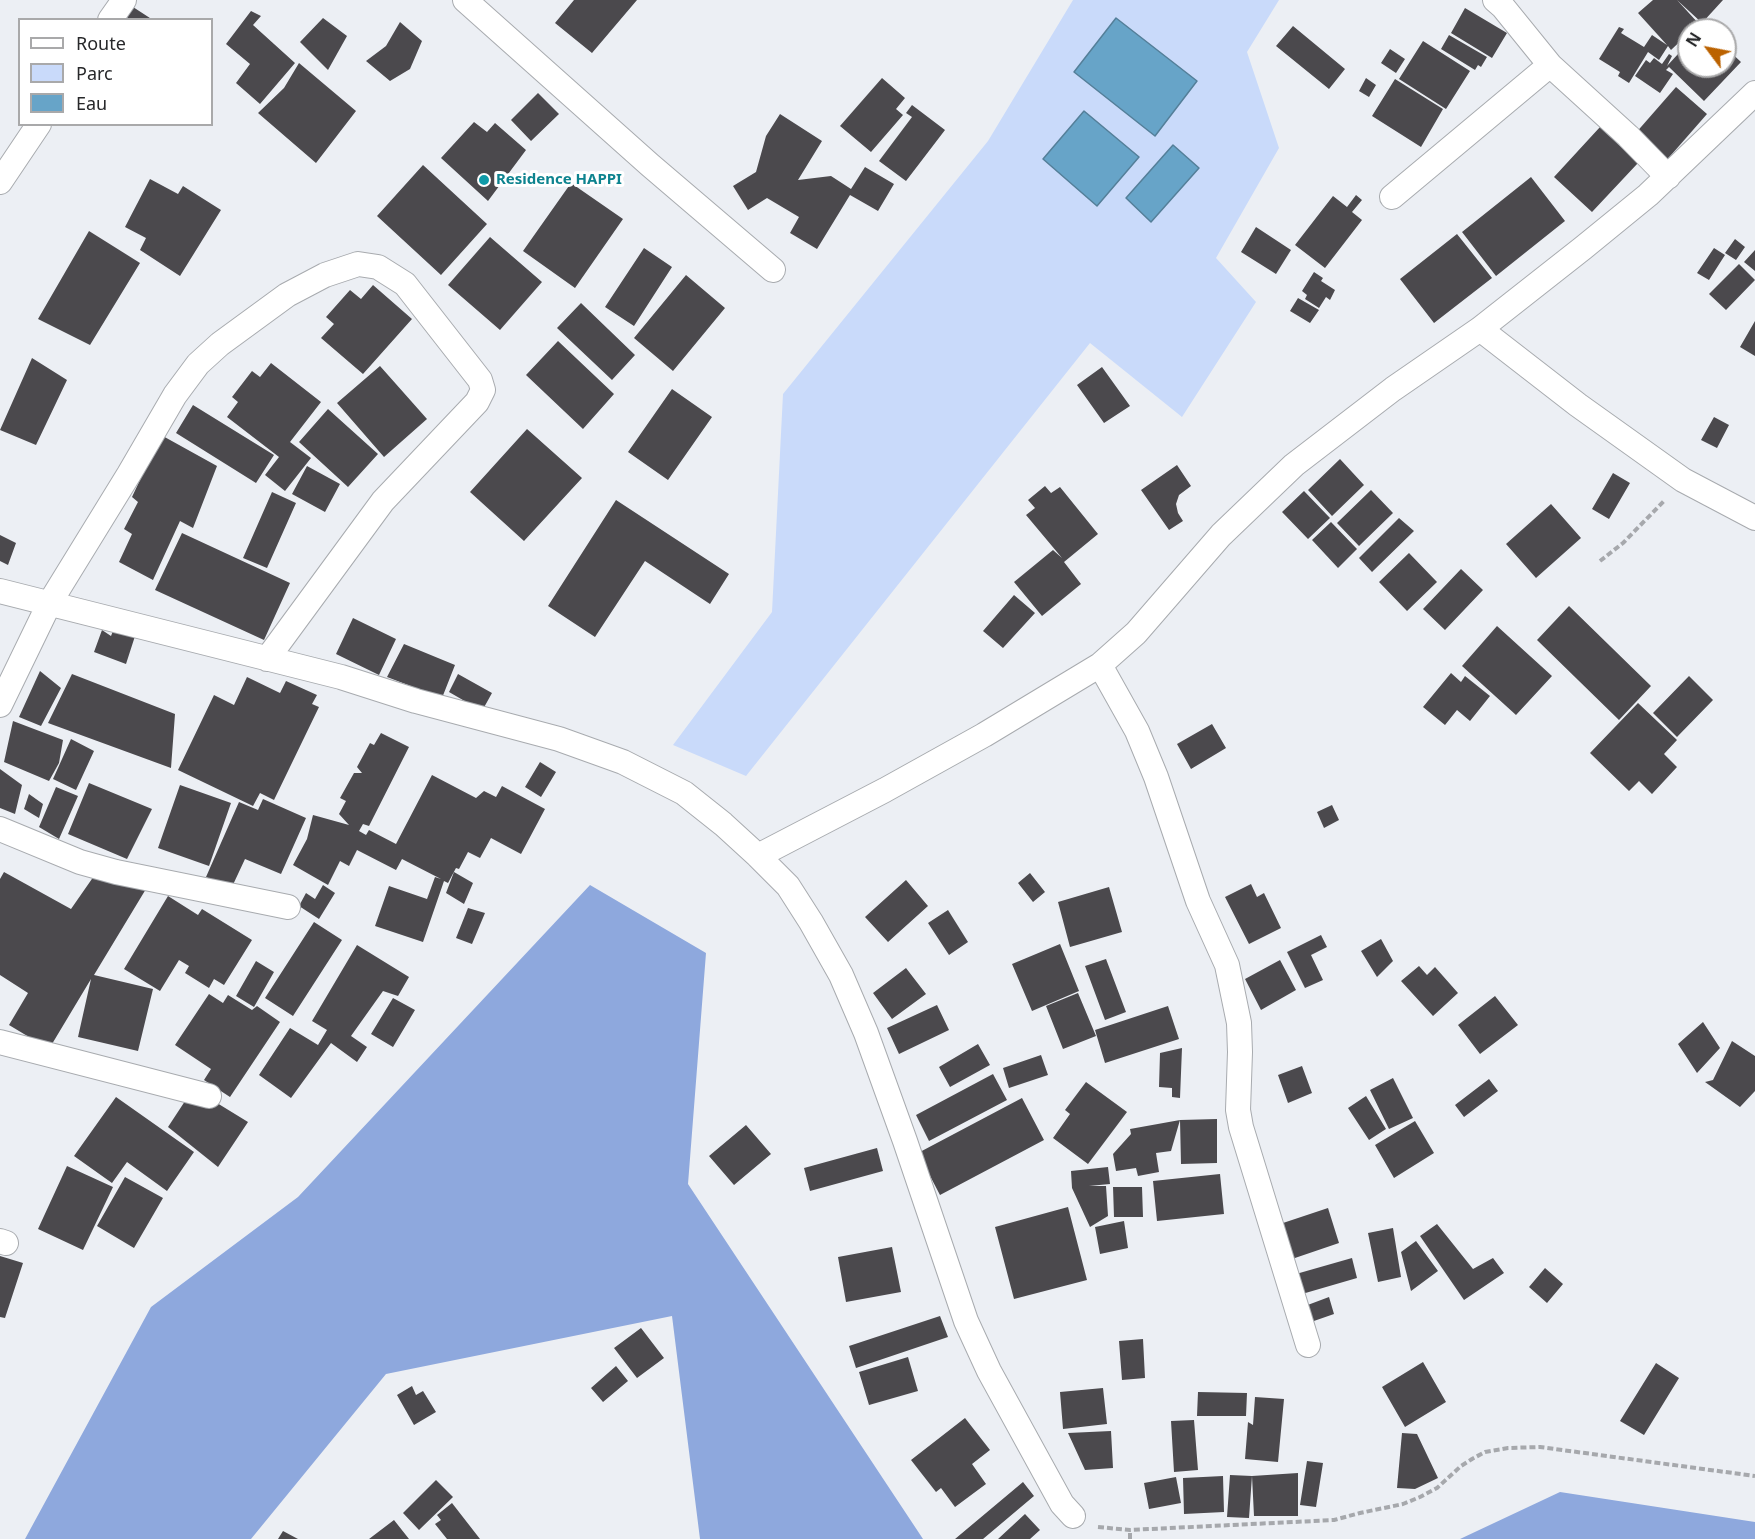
<!DOCTYPE html>
<html>
<head>
<meta charset="utf-8">
<style>
	body { margin:0 }
	#map { position:relative; width:1755px; height:1539px; overflow:hidden; background:#eceff4; font-family:"Noto Sans",sans-serif }
	canvas { display:block }
	.legend { position:absolute; left:18px; top:18px; width:195px; height:108px; box-sizing:border-box; background:#fff; border:2px solid #a9a9aa; margin:0; padding:8px 10px; list-style:none; font-size:18px; color:#27282a }
	.legend li { display:flex; align-items:center; gap:12px; height:30px }
	.legend b { width:30px; border:2px solid #a9a9aa }
	.north { position:absolute; left:1677px; top:18px; width:60px; height:60px; box-sizing:border-box; background:#fff; border:2px solid #a9a9aa; border-radius:50%; rotate:302deg; font-size:16px; font-weight:700; line-height:24px; text-align:center; color:#27282a }
	.north::after { content:''; display:block; margin:auto; width:21px; height:27px; background:#bb6200; clip-path:polygon(50% 0,100% 100%,50% 72%,0 100%) }
</style>
</head>
<body>
<div id="map">
<canvas width="1755" height="1539"></canvas>
<ul class="legend">
<li><b style="height:8px;background:#fff"></b>Route</li>
<li><b style="height:16px;background:#c9dafa"></b>Parc</li>
<li><b style="height:16px;background:#67a4c8"></b>Eau</li>
</ul>
<div class="north">N</div>
</div>
<script>
const c = document.querySelector('canvas').getContext('2d');
c.lineJoin = 'round';
function fillPath(path, color) {
  c.fillStyle = color;
  c.fill(path, 'evenodd');
}
function shape(rows) {
  const path = new Path2D();
  for (const r of rows) {
    path.moveTo(r[0], r[1]);
    for (let i = 2; i < r.length; i += 2) path.lineTo(r[i], r[i + 1]);
  }
  return path;
}
function strokePath(path, color, width, dash) {
  c.strokeStyle = color;
  c.lineWidth = width;
  c.lineCap = dash ? 'butt' : 'round';
  c.setLineDash(dash || []);
  c.stroke(path);
}
function drawText(font, color, halo, rows, align = 'center') {
  c.font = font + ' "Noto Sans",sans-serif';
  c.lineWidth = 6;
  c.setLineDash([]);
  c.textBaseline = 'middle';
  c.strokeStyle = halo;
  c.fillStyle = color;
  for (const [text, x, y, turn = 0] of rows) {
    c.save();
    c.translate(x, y);
    c.rotate((+turn || 0) * Math.PI / 180);
    c.textAlign = isNaN(turn) ? turn : align;
    if (halo) c.strokeText(text, 0, 0);
    c.fillText(text, 0, 0);
    c.restore();
  }
}
const green = shape([
	[1073,0,1279,0,1247,52,1279,148,1216,258,1256,302,1182,417,1090,343,746,776,673,745,772,612,783,394,988,141]
]);
const forest = shape([
	[590,885,706,953,688,1184,923,1539,700,1539,672,1316,386,1374,251,1539,25,1539,151,1307,298,1197],
	[1560,1492,1755,1522,1755,1539,1460,1539]
]);
const water = shape([
	[1116,18,1197,81,1155,136,1074,72,1116,18],
	[1084,111,1139,157,1097,206,1043,159,1084,111],
	[1173,145,1199,168,1151,222,1126,198,1173,145]
]);
const building = shape([
	[574,0,637,0,592,53,555,23],
	[1653,0,1677,0,1699,24,1693,30,1689,30,1689,33,1671,50,1668,46,1659,60,1648,52,1629,83,1618,76,1620,72,1599,59,1619,27,1624,29,1621,33,1644,47,1652,35,1667,45,1638,13],
	[1677,0,1723,0,1702,23],
	[133,7,153,20,126,20],
	[1465,8,1507,33,1492,58,1451,33],
	[251,11,261,16,253,25,295,63,260,104,236,83,250,64,226,44],
	[323,18,347,36,328,70,300,42],
	[1715,21,1722,25,1719,30,1709,30],
	[400,22,422,41,410,69,390,81,366,61,386,46],
	[1293,26,1345,69,1329,89,1276,46],
	[1449,35,1487,57,1481,67,1478,65,1475,70,1441,49],
	[1423,41,1470,71,1446,109,1399,79],
	[1689,42,1689,66,1725,66,1725,47,1741,62,1704,101,1669,67,1666,70,1673,74,1660,93,1635,76,1646,60,1650,63,1654,58,1662,64,1669,54,1672,56,1667,66],
	[1390,49,1405,59,1396,73,1381,63],
	[299,63,356,111,316,163,258,113,284,88],
	[882,78,905,98,896,109,903,115,871,152,840,126],
	[1366,78,1376,85,1369,97,1359,91],
	[1395,79,1443,109,1421,147,1372,116],
	[1676,87,1707,114,1665,162,1634,135],
	[538,93,559,114,531,141,511,120],
	[912,105,945,130,906,181,879,161,912,117,906,113],
	[780,114,822,141,798,180,831,176,851,189,865,167,894,184,878,211,850,195,817,249,790,233,799,217,767,198,748,210,733,186,756,172,766,136],
	[474,122,487,132,495,123,526,150,488,201,441,158],
	[1600,127,1638,163,1592,212,1554,177],
	[423,165,487,224,441,275,377,216],
	[1531,177,1565,221,1496,276,1462,232],
	[150,179,178,194,183,186,221,210,180,276,140,250,146,238,125,227],
	[571,183,623,219,575,288,523,251],
	[1356,195,1362,200,1352,212,1362,220,1325,268,1295,245,1333,196,1347,207],
	[1256,227,1291,250,1276,274,1241,252],
	[89,231,140,263,90,345,38,319],
	[1457,234,1492,278,1434,323,1400,279],
	[490,237,542,282,500,330,448,285],
	[1735,239,1745,247,1736,260,1725,253],
	[644,248,672,267,634,326,605,307],
	[1714,248,1725,255,1709,280,1697,273],
	[1755,250,1755,271,1744,262],
	[1739,264,1755,280,1726,310,1709,294],
	[1314,272,1323,278,1321,281,1335,290,1330,300,1326,297,1319,308,1305,299,1307,295,1302,291],
	[686,275,725,308,673,371,634,338],
	[373,285,412,319,363,374,321,338,334,324,326,317,350,290,361,299],
	[1298,298,1319,310,1310,323,1290,311],
	[581,303,635,355,612,380,557,328],
	[1755,321,1755,356,1740,347],
	[558,341,614,394,583,429,526,375],
	[32,358,67,380,36,445,0,430],
	[271,363,321,402,290,442,311,458,285,491,265,475,279,457,227,417,238,402,232,397,252,371,260,377],
	[380,366,427,419,384,457,337,403],
	[1102,367,1130,406,1104,423,1077,385],
	[672,389,712,417,668,480,628,452],
	[193,405,274,455,256,483,176,433],
	[328,409,378,454,348,487,299,442],
	[1714,417,1729,425,1717,448,1701,440],
	[527,429,582,478,524,541,470,492],
	[161,435,217,466,193,528,180,521,153,580,119,562,132,534,124,529,138,502,132,497],
	[1340,459,1364,485,1332,516,1308,490],
	[1177,465,1191,486,1179,495,1176,504,1178,513,1183,521,1169,530,1141,490],
	[307,466,340,484,325,512,292,494],
	[1613,473,1630,483,1609,519,1592,509],
	[1045,486,1051,493,1060,487,1098,534,1064,562,1081,584,1042,616,1014,582,1053,550,1062,558,1026,515,1035,508,1028,500],
	[1371,490,1393,513,1359,546,1337,523],
	[1304,491,1330,518,1308,539,1282,512],
	[272,492,296,503,267,568,243,558],
	[616,500,729,574,710,604,645,561,595,637,548,606],
	[1551,504,1581,538,1536,578,1506,544],
	[1399,518,1414,531,1372,572,1359,558],
	[1331,522,1357,549,1338,568,1312,540],
	[182,533,290,583,264,640,155,590],
	[0,535,16,543,8,565,0,561],
	[1409,553,1437,582,1407,611,1379,582],
	[1461,569,1483,590,1445,630,1423,609],
	[1014,595,1035,613,1003,648,983,631],
	[1569,606,1651,686,1619,720,1537,640],
	[353,618,396,639,379,675,336,654],
	[115,626,136,633,126,664,94,652,102,630,111,636],
	[1497,626,1552,676,1516,715,1462,666],
	[404,644,455,665,442,698,387,677],
	[40,671,61,688,41,726,19,717],
	[1451,673,1461,682,1465,676,1490,696,1470,721,1457,710,1445,725,1423,707],
	[72,674,175,714,171,768,48,723],
	[458,674,492,693,482,711,449,692],
	[1689,676,1713,700,1677,737,1653,713],
	[247,677,280,693,286,681,317,695,312,704,319,707,274,800,260,793,253,806,178,770,214,695,234,705],
	[1638,703,1677,740,1664,754,1677,767,1652,794,1639,781,1629,791,1590,753],
	[13,721,63,740,59,763,49,781,4,762],
	[1212,724,1226,748,1191,769,1177,744],
	[381,733,409,747,369,826,363,824,359,831,366,835,369,830,396,844,432,775,476,798,484,791,496,797,502,786,545,809,521,854,491,838,480,858,468,852,459,869,456,868,448,883,444,881,423,942,375,926,389,886,427,899,435,877,441,879,402,859,396,870,357,850,349,866,340,861,328,885,293,865,307,839,313,815,349,825,339,814,346,801,340,798,354,773,362,773,357,767,370,743,374,745],
	[71,739,94,751,76,790,53,779],
	[540,762,556,772,541,797,525,787],
	[0,769,22,785,15,814,0,808],
	[89,783,152,809,127,859,68,834],
	[180,785,231,803,209,866,158,848],
	[56,787,78,796,59,839,39,827],
	[29,794,43,804,39,818,24,809],
	[263,799,306,818,281,874,245,859,231,889,206,877,239,802,258,810],
	[1332,805,1339,820,1324,828,1317,812],
	[103,863,149,884,94,975,153,989,138,1051,78,1037,91,979,49,1049,9,1025,28,993,0,975,0,879,4,872,71,909],
	[454,872,473,883,464,904,446,893],
	[1030,873,1045,892,1033,902,1018,883],
	[906,880,928,906,888,942,865,917],
	[1251,884,1257,897,1264,893,1281,928,1249,944,1225,897],
	[323,885,335,893,319,919,299,906,306,893,315,899],
	[1109,887,1122,932,1070,947,1058,902],
	[168,896,198,915,202,909,252,940,224,985,214,979,209,988,185,973,189,966,179,960,160,991,124,969],
	[468,908,485,913,472,944,456,938],
	[948,910,968,942,949,955,928,923],
	[314,922,342,940,293,1016,265,998],
	[1321,935,1327,947,1311,955,1323,980,1305,988,1287,952],
	[1381,939,1393,961,1377,977,1361,951],
	[1060,944,1079,991,1032,1011,1012,964],
	[357,945,409,977,398,996,383,991,351,1036,367,1047,357,1062,331,1043,291,1098,259,1075,290,1028,318,1045,327,1030,312,1021],
	[1106,959,1126,1012,1105,1020,1085,966],
	[1280,960,1296,990,1261,1010,1245,979],
	[256,961,274,972,254,1007,236,996],
	[1419,966,1427,975,1435,967,1458,993,1433,1016,1401,981],
	[906,968,926,994,892,1019,873,993],
	[1078,993,1096,1036,1063,1049,1046,1006],
	[209,994,223,1003,228,995,252,1010,257,1006,280,1022,230,1097,204,1080,211,1069,175,1045],
	[1495,996,1518,1025,1480,1054,1458,1025],
	[393,998,415,1010,393,1047,371,1034],
	[937,1005,949,1030,899,1054,887,1028],
	[1168,1006,1179,1039,1105,1063,1095,1030],
	[1703,1022,1720,1048,1697,1073,1678,1044],
	[1732,1041,1755,1056,1755,1091,1740,1107,1705,1082,1713,1080],
	[978,1044,990,1065,950,1087,939,1067],
	[1182,1048,1180,1098,1172,1097,1172,1088,1159,1087,1160,1053],
	[1041,1055,1048,1075,1009,1088,1003,1068],
	[1302,1066,1312,1093,1288,1103,1278,1075],
	[993,1074,1007,1100,929,1141,916,1115],
	[1393,1078,1413,1118,1389,1129,1370,1090],
	[1489,1079,1498,1091,1464,1117,1455,1105],
	[1086,1082,1127,1112,1088,1164,1053,1138,1070,1114,1065,1110],
	[189,1095,217,1103,248,1122,218,1167,168,1127],
	[1366,1096,1386,1129,1369,1140,1348,1108],
	[116,1097,194,1152,167,1191,127,1162,112,1183,74,1156],
	[1022,1098,1044,1140,940,1195,918,1153],
	[1217,1119,1217,1163,1181,1164,1180,1120],
	[1180,1120,1171,1151,1156,1153,1159,1172,1138,1176,1136,1168,1116,1171,1113,1154,1131,1134,1130,1129],
	[1415,1121,1434,1153,1394,1178,1375,1145],
	[746,1125,771,1154,734,1185,709,1156],
	[877,1148,883,1171,810,1191,804,1168],
	[67,1166,113,1187,83,1250,38,1229],
	[1108,1167,1110,1184,1089,1186,1106,1186,1108,1216,1090,1227,1072,1188,1071,1171],
	[1220,1174,1224,1214,1157,1221,1153,1181],
	[125,1177,163,1198,134,1248,97,1226],
	[1113,1187,1142,1187,1143,1217,1114,1217],
	[1068,1207,1087,1280,1014,1299,995,1227],
	[1328,1208,1339,1243,1292,1259,1280,1224],
	[1124,1221,1128,1248,1100,1254,1095,1227],
	[1437,1224,1473,1269,1493,1258,1504,1273,1464,1300,1420,1236],
	[1393,1228,1401,1277,1378,1282,1368,1233],
	[1416,1241,1438,1271,1411,1291,1401,1252],
	[892,1247,901,1292,846,1302,838,1257],
	[0,1256,23,1263,5,1318,0,1317],
	[1352,1258,1357,1278,1302,1294,1296,1274],
	[1545,1268,1563,1284,1547,1303,1529,1287],
	[1329,1297,1334,1314,1311,1322,1305,1306],
	[940,1316,948,1337,856,1368,849,1346],
	[641,1328,664,1358,637,1378,614,1348],
	[1143,1339,1145,1378,1122,1380,1119,1341],
	[908,1357,918,1391,869,1405,859,1372],
	[1423,1362,1446,1402,1405,1427,1382,1387],
	[1656,1363,1679,1378,1644,1435,1620,1421],
	[616,1366,628,1381,603,1402,591,1388],
	[412,1386,416,1395,423,1391,436,1412,414,1425,397,1395],
	[1103,1388,1107,1424,1063,1429,1060,1392],
	[1198,1392,1247,1393,1246,1416,1197,1416],
	[1255,1397,1284,1399,1278,1462,1245,1459,1248,1422,1253,1425],
	[965,1418,990,1450,972,1464,986,1484,955,1507,941,1488,936,1492,911,1460],
	[1194,1420,1198,1470,1174,1472,1171,1421],
	[1111,1431,1113,1468,1085,1470,1068,1433],
	[1402,1433,1417,1434,1438,1478,1415,1489,1397,1488],
	[1307,1461,1323,1463,1316,1507,1300,1505],
	[1298,1473,1298,1516,1254,1516,1252,1476],
	[1230,1475,1252,1476,1249,1518,1227,1517],
	[1223,1476,1224,1512,1184,1514,1183,1478],
	[1176,1477,1181,1503,1149,1509,1144,1483],
	[436,1480,453,1497,419,1530,403,1513],
	[1023,1482,1034,1496,983,1539,955,1539],
	[452,1503,480,1539,447,1539,435,1524,441,1520,437,1515],
	[1025,1514,1040,1530,1030,1539,998,1539],
	[394,1520,409,1539,369,1539],
	[283,1531,298,1539,278,1539]
]);
const path = shape([
	[1600,561,1623,543,1664,501],
	[1098,1527,1130,1530,1334,1520,1360,1513,1403,1504,1420,1497,1437,1488,1461,1466,1472,1459,1485,1452,1508,1448,1540,1447,1755,1476],
	[1130,1539,1130,1530]
]);
const street = shape([
	[465,0,650,165,773,270],
	[1495,0,1503,7,1550,65,1628,136,1668,177],
	[110,20,124,0],
	[0,182,39,124],
	[1392,197,1550,65],
	[1480,329,1578,405,1683,480,1755,518],
	[0,591,341,677,416,701,559,739,623,762,684,793,723,824,758,856,788,886,811,922,841,975,866,1033,905,1141,966,1321,989,1371,1062,1504,1073,1516],
	[1100,665,1137,731,1156,777,1198,901,1227,965,1239,1023,1240,1052,1238,1110,1241,1127,1308,1345],
	[0,705,49,604,129,474,175,395,198,364,220,344,287,295,325,275,358,264,378,267,405,284,480,380,483,390,477,402,383,501,267,659],
	[0,829,80,862,116,872,288,907],
	[758,856,885,790,984,735,1100,665,1136,633,1221,535,1294,465,1393,389,1480,329,1583,248,1648,195,1755,93],
	[0,1042,209,1096],
	[0,1241,6,1243]
]);
const markers = [
	[484,180,6,"#0f9aa8"]
];
const cultureNames = [
	["Residence HAPPI",496,180]
];
fillPath(green, '#c9dafa');
fillPath(forest, '#8ea8dd');
fillPath(water, '#67a4c8');
strokePath(water, '#547f99', 1.5);
fillPath(building, '#4b494d');
strokePath(street, '#a8abaf', 26);
strokePath(path, '#a6a8ac', 4, [6, 3]);
strokePath(street, '#fff', 24);
for (const [x, y, r, color] of markers) {
  const dot = new Path2D();
  dot.arc(x, y, r, 0, 2 * Math.PI);
  c.fillStyle = color;
  c.fill(dot);
  strokePath(dot, '#fff', 2);
}
drawText('bold 15px', '#0d838f', '#fff', cultureNames, 'left');
</script>
</body>
</html>
